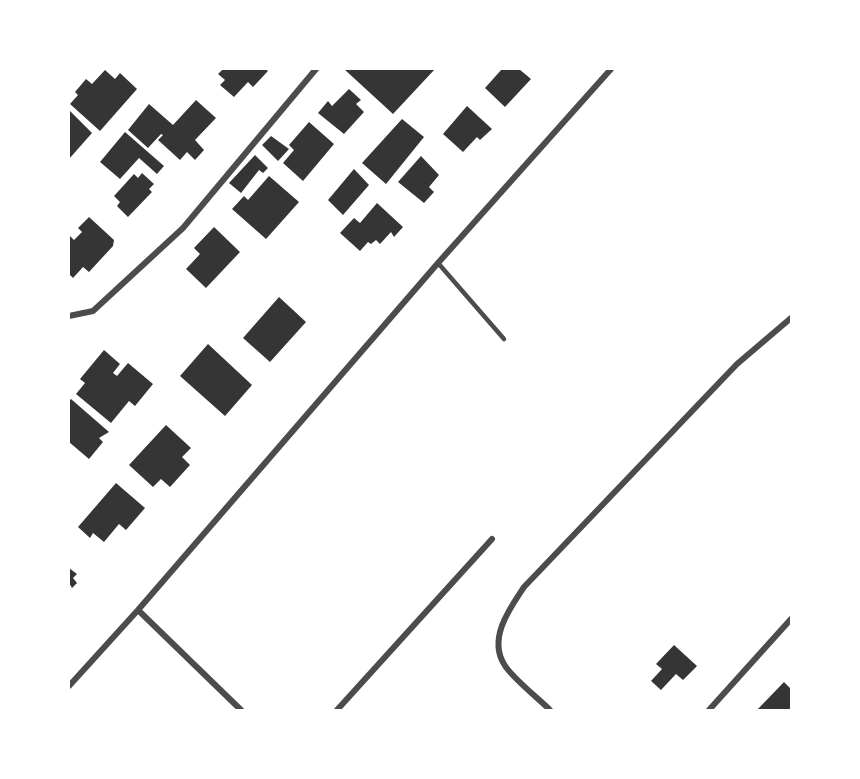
<!DOCTYPE html>
<html>
<head>
<meta charset="utf-8">
<style>
  body { margin:0 }
  #map { position:relative; width:860px; height:779px; overflow:hidden; background:#fff; font-family:Arial,sans-serif }
  canvas { display:block }
  .frame { position:absolute; inset:0; border:70px solid #fff; pointer-events:none }
</style>
</head>
<body>
<div id="map">
<canvas width="860" height="779"></canvas>
<div class="frame"></div>
</div>
<script>
const ctx = document.querySelector('canvas').getContext('2d');
ctx.lineJoin = 'round';
function paint(path, color) { ctx.fillStyle = color; ctx.fill(path, 'evenodd'); }
function stroke(path, color, width, dash) { ctx.strokeStyle = color; ctx.lineWidth = width; ctx.lineCap = dash ? 'butt' : 'round'; ctx.setLineDash(dash || []); ctx.stroke(path); }
paint(new Path2D(`
  M 223,69 L 265,69 L 268,71 L 253,87 L 248,82 L 234,97 L 220,85 L 225,80 L 218,74 Z
  M 344,69 L 435,69 L 393,114 Z
  M 502,69 L 519,69 L 531,79 L 505,107 L 485,88 Z
  M 105,70 L 115,79 L 120,73 L 137,89 L 100,131 L 70,104 L 78,95 L 75,92 L 86,79 L 92,84 Z
  M 349,89 L 361,100 L 356,104 L 364,112 L 344,134 L 318,113 L 328,101 L 332,106 Z
  M 196,100 L 216,118 L 195,140 L 204,150 L 195,160 L 187,152 L 180,160 L 158,140 L 163,135 L 161,134 L 148,148 L 128,130 L 149,104 L 173,125 Z
  M 467,106 L 492,129 L 480,140 L 477,137 L 463,152 L 443,134 Z
  M 69,110 L 92,133 L 69,159 Z
  M 402,119 L 424,137 L 386,184 L 362,163 Z
  M 309,122 L 334,144 L 303,181 L 283,163 L 294,150 L 289,145 Z
  M 125,132 L 164,166 L 157,174 L 139,158 L 120,179 L 100,162 Z
  M 271,136 L 289,149 L 278,161 L 262,145 Z
  M 255,155 L 268,168 L 263,173 L 259,170 L 241,193 L 229,183 Z
  M 421,156 L 439,175 L 429,187 L 434,192 L 424,203 L 398,182 Z
  M 354,169 L 369,185 L 343,215 L 328,200 Z
  M 142,173 L 154,184 L 149,189 L 152,192 L 128,217 L 117,206 L 120,202 L 114,196 L 134,174 L 138,178 Z
  M 269,176 L 299,202 L 266,239 L 232,209 L 244,196 L 248,200 Z
  M 377,203 L 403,227 L 394,237 L 391,232 L 380,244 L 376,240 L 371,244 L 368,242 L 360,251 L 340,233 L 354,218 L 360,223 Z
  M 89,217 L 114,240 L 113,246 L 89,272 L 83,267 L 73,278 L 69,274 L 69,235 L 74,240 L 82,232 L 78,228 Z
  M 214,227 L 240,252 L 206,288 L 186,269 L 200,254 L 194,248 Z
  M 279,297 L 306,322 L 270,362 L 243,338 Z
  M 208,344 L 252,385 L 225,416 L 180,376 Z
  M 104,350 L 120,364 L 113,373 L 117,376 L 128,363 L 153,384 L 135,406 L 129,401 L 111,423 L 76,394 L 85,383 L 80,379 Z
  M 71,399 L 109,432 L 99,438 L 103,442 L 89,459 L 69,442 L 69,401 Z
  M 166,425 L 191,448 L 182,457 L 190,465 L 170,487 L 161,479 L 153,487 L 129,465 Z
  M 116,483 L 145,508 L 126,530 L 119,524 L 104,542 L 93,533 L 90,538 L 78,527 Z
  M 69,568 L 77,574 L 73,578 L 77,583 L 72,588 L 69,583 Z
  M 674,645 L 697,666 L 683,680 L 676,674 L 661,690 L 651,681 L 662,669 L 656,664 Z
  M 784,682 L 791,689 L 791,710 L 757,710 Z`), '#353535');
stroke(new Path2D(`
  M 438,263 L 504,339`), '#4c4c4c', 4.5);
stroke(new Path2D(`
  M 69,316 L 93,311 L 183,228 L 316,69
  M 138,610 L 241,710
  M 69,686 L 138,610 L 438,263 L 611,69
  M 337,710 L 492,539
  M 550,710 C 539,699 510,676 504,664 C 488,638 510,608 524,587 L 737,364 L 791,318
  M 709,710 L 791,619`), '#4c4c4c', 6);
</script>
</body>
</html>
